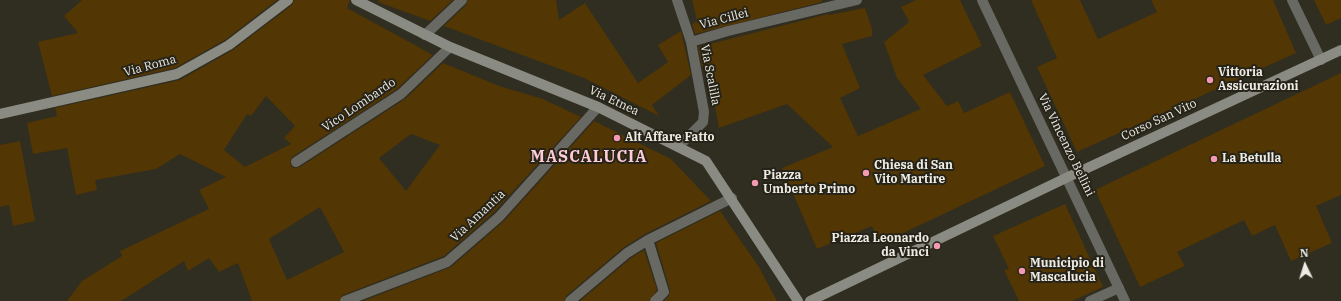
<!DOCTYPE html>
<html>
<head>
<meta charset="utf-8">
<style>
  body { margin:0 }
  #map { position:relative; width:1341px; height:301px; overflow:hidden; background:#302d21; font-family:"IBM Plex Serif",serif }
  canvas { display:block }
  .north { position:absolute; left:1285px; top:245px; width:40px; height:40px; -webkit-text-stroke:3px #262318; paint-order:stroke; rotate:356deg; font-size:11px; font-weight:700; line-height:16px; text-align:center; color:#edebe4 }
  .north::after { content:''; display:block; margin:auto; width:14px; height:18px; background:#edebe4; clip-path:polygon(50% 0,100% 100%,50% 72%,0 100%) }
</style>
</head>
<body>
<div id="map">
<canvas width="1341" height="301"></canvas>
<div class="north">N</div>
</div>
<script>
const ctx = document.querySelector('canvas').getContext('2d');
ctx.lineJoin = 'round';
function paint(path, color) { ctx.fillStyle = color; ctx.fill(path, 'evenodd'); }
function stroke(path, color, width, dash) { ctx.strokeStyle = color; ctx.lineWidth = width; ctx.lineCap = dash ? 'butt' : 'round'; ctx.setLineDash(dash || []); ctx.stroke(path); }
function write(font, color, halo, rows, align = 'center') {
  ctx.font = font + ' "IBM Plex Serif",serif'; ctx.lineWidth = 4; ctx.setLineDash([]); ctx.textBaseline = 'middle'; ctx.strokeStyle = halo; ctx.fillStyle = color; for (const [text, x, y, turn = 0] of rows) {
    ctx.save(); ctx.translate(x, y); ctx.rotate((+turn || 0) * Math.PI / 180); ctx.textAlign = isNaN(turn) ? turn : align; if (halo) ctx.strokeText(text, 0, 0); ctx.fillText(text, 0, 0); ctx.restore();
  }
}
paint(new Path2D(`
  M 82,0 L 277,0 L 225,40 L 175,68 L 52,96 L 38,42 L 78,33 L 64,16 Z
  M 294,0 L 350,0 L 347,8 L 433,55 L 397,89 L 292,157 L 290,163 L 293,168 L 300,167 L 405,99 L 443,63 L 499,86 L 543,99 L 581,117 L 494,212 L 444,256 L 343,295 L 339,301 L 252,301 L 238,263 L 219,272 L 209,258 L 188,271 L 184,261 L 121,301 L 67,301 L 82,281 L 122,256 L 120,251 L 209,209 L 199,190 L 226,177 L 180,154 L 156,169 L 95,180 L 97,190 L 76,195 L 67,148 L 33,154 L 27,123 L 57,116 L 55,108 L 180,80 L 233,50 L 292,5 ZM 266,96 L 295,126 L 284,138 L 291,144 L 245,167 L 224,150 L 247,114 L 251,116 ZM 411,134 L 440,145 L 406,191 L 379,158 ZM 320,207 L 344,252 L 287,280 L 269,239 Z
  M 379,0 L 453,0 L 430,21 L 378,2 Z
  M 468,0 L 556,0 L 559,20 L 585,3 L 638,83 L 668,62 L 658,45 L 681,31 L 691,75 L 652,105 L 659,116 L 584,78 L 444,26 L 466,5 Z
  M 692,0 L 822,0 L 822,2 L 695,34 L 692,24 L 697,21 Z
  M 916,0 L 960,0 L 982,46 L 923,75 L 947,106 L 958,101 L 964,113 L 1010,92 L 1045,166 L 880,244 L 872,226 L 817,249 L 782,168 L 833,147 L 787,104 L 719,128 L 707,63 L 702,67 L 698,47 L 828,14 L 829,15 L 865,8 L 872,29 L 872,36 L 842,44 L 860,88 L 840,98 L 858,136 L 921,109 L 897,78 L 884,42 L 909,22 L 901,7 Z
  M 1031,0 L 1080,0 L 1098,39 L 1157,12 L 1151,0 L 1273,0 L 1296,53 L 1077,152 L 1037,67 L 1057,58 Z
  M 1314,0 L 1341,0 L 1341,18 L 1326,25 Z
  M 1341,73 L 1341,195 L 1316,206 L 1332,243 L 1291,261 L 1275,225 L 1252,236 L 1244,220 L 1177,252 L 1185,266 L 1140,287 L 1095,190 Z
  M 594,121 L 671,159 L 711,201 L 645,234 L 623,248 L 566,296 L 564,301 L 363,301 L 451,267 L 504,221 Z
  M 20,141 L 35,221 L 13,226 L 9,205 L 0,207 L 0,145 Z
  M 1065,204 L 1103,287 L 1072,301 L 1019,301 L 1004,270 L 1009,269 L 993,236 Z
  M 720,211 L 759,267 L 777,301 L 664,301 L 669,296 L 670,290 L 656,243 Z
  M 644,250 L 657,290 L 649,301 L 580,301 L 631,258 Z`), '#523603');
stroke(new Path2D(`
  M 296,162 L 401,94 L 450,47
  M 648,240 L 664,292 L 655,301
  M 570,301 L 627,253 L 648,240 L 732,198
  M 1090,301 L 1119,288`), '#696964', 10);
stroke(new Path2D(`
  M 677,0 L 691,42 L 704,112 L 703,122 L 678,147
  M 982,0 L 1125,301
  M 1292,0 L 1321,60
  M 425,35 L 462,0
  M 691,42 L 728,31 L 857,0
  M 345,301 L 447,262 L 499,217 L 598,107`), '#696964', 10);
stroke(new Path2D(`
  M 356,0 L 450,47 L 598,107 L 706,161 L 798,301
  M 0,114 L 177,74 L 229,45 L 288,0
  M 810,301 L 1068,177 L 1341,50`), '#8a8b82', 10);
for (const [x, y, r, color] of [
  [1210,80,4,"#f19ab2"],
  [617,138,4,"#f19ab2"],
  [1214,159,4,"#f19ab2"],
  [866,173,4,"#f19ab2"],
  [755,183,4,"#f19ab2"],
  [937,246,4,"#f19ab2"],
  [1022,271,4,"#f19ab2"]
]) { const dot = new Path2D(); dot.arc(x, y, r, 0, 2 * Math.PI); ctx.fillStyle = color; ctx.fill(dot); stroke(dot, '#262318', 1.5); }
write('12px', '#edebe4', '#262318', [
  ["Via Cillei",724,19,-15],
  ["Via Roma",150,66,-15],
  ["Via Scalilla",710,75,79],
  ["Via Etnea",614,101,25],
  ["Vico Lombardo",359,105,-34],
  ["Corso San Vito",1159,120,-25],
  ["Via Vincenzo Bellini",1066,145,64],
  ["Via Amantia",478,216,-43]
]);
write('bold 12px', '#edebe4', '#262318', [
  ["Vittoria",1218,73],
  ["Assicurazioni",1218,87],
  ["Alt Affare Fatto",625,138],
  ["La Betulla",1222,159],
  ["Chiesa di San",874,166],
  ["Vito Martire",874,180],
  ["Piazza",763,176],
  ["Umberto Primo",763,190],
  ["Piazza Leonardo",929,239,"right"],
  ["da Vinci",929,253,"right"],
  ["Municipio di",1030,264],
  ["Mascalucia",1030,278]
], 'left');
ctx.letterSpacing = '1px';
write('bold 16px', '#fecbd7', '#262318', [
  ["MASCALUCIA",589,157]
]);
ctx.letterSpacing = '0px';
</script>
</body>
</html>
